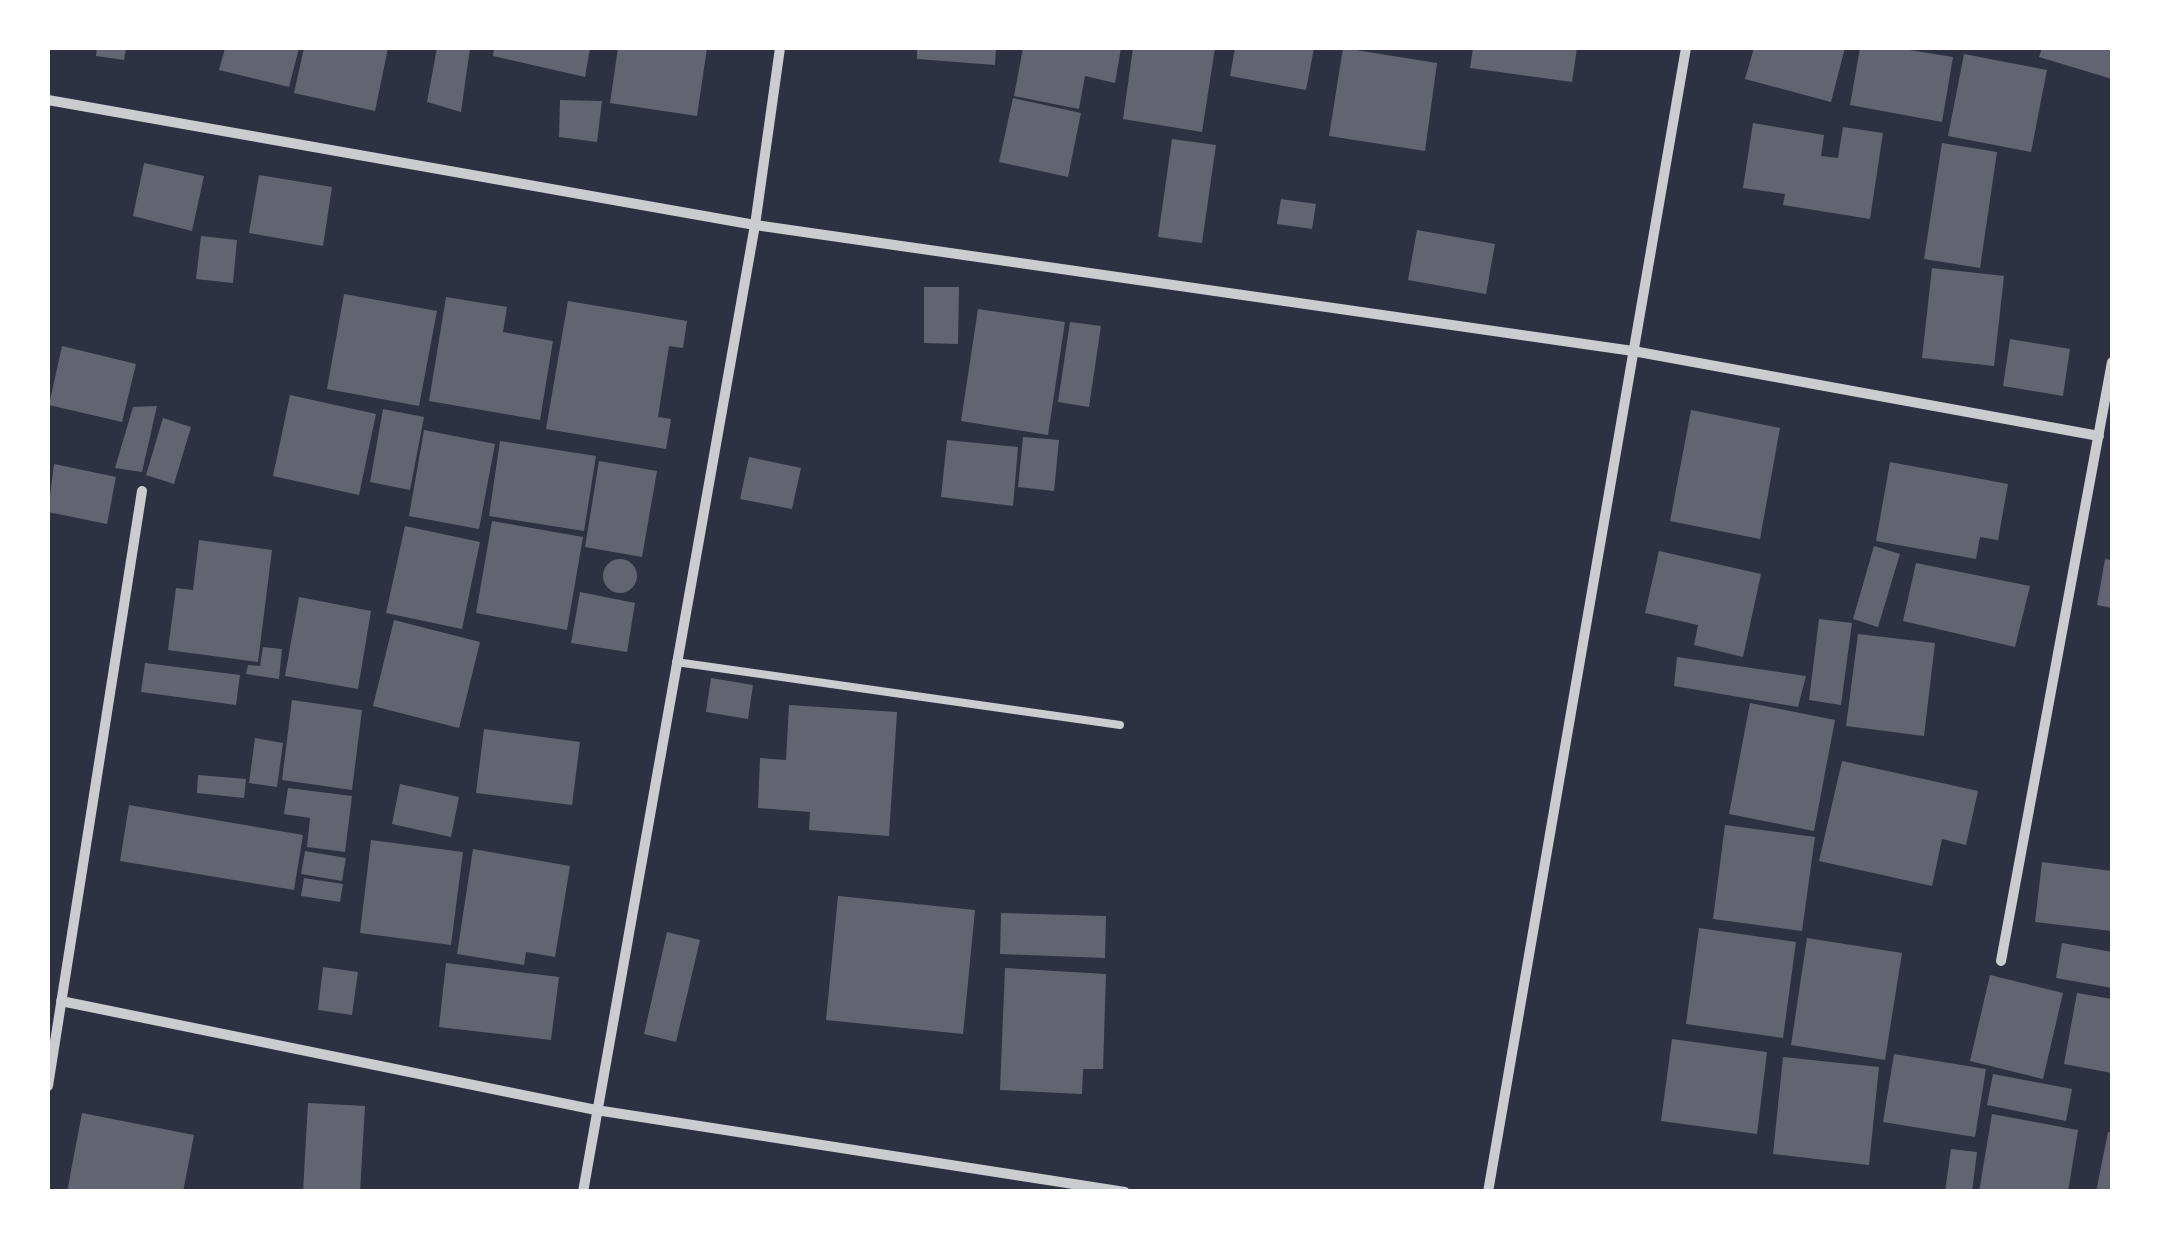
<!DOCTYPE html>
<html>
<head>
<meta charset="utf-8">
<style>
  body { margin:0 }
  #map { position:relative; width:2160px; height:1239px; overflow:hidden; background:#2d3142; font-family:"Fira Sans Condensed",sans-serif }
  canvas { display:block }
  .frame { position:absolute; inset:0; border:50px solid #fff; pointer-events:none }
</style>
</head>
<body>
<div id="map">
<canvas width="2160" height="1239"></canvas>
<div class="frame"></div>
</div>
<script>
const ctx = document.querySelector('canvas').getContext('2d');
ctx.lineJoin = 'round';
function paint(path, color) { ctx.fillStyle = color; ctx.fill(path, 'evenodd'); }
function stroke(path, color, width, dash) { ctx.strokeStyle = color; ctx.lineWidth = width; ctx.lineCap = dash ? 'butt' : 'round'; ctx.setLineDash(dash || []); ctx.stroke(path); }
paint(new Path2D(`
  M 97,48 L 126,48 L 124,60 L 96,56 Z
  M 225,48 L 299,48 L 289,87 L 219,70 Z
  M 304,48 L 388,48 L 375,111 L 294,93 Z
  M 437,48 L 470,48 L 461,112 L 427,102 Z
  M 494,48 L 590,48 L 585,77 L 493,56 Z
  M 618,48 L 707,48 L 697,116 L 610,103 Z
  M 917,48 L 996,48 L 995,65 L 917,59 Z
  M 1023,48 L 1121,48 L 1115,83 L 1085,76 L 1079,109 L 1014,96 Z
  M 1133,48 L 1215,48 L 1202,132 L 1123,119 Z
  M 1235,48 L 1314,48 L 1306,90 L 1230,76 Z
  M 1343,48 L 1437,63 L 1425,151 L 1329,136 Z
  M 1473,48 L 1577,48 L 1572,82 L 1470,68 Z
  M 1754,48 L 1845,48 L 1831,102 L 1745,79 Z
  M 1860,48 L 1897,48 L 1953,57 L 1942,122 L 1850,105 Z
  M 2042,48 L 2112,48 L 2112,79 L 2039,57 Z
  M 1964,54 L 2047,70 L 2031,152 L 1948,136 Z
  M 1013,98 L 1081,113 L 1068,177 L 999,162 Z
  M 560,100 L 602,101 L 597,142 L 559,137 Z
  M 1753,123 L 1824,135 L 1821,156 L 1838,158 L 1843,127 L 1883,133 L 1870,219 L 1783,205 L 1785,194 L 1743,188 Z
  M 1172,139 L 1216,145 L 1202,243 L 1158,237 Z
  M 1942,143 L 1997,152 L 1980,268 L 1924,259 Z
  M 144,163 L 204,176 L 192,231 L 133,216 Z
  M 259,175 L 332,187 L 323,246 L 249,233 Z
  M 1281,199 L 1316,204 L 1312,229 L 1277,224 Z
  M 1417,230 L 1495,244 L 1486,294 L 1408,280 Z
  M 201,236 L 237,240 L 233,283 L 196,279 Z
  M 1932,268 L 2004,276 L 1994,366 L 1922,358 Z
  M 924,287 L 959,287 L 958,344 L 924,343 Z
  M 344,294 L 437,311 L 419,406 L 327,389 Z
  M 446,297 L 507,307 L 503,332 L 553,341 L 540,420 L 429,401 Z
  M 568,301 L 687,321 L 683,348 L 669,346 L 658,417 L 671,419 L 666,449 L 546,429 Z
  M 978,309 L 1065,322 L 1048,435 L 961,421 Z
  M 1070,322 L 1101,326 L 1089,407 L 1058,402 Z
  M 2010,339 L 2070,349 L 2063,396 L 2003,386 Z
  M 62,346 L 136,364 L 122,422 L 49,405 Z
  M 290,395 L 376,414 L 359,495 L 273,476 Z
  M 157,406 L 142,472 L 115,468 L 133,407 Z
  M 383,409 L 424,417 L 410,490 L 370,482 Z
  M 1691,410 L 1780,428 L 1760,539 L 1670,521 Z
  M 163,418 L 191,427 L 174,484 L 146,475 Z
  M 424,430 L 495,444 L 479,529 L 409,516 Z
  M 1023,437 L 1059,440 L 1054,491 L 1018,487 Z
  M 947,440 L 1018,447 L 1013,506 L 941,497 Z
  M 500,441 L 596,456 L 584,531 L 489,516 Z
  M 749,457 L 801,468 L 792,509 L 740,499 Z
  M 599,461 L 657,471 L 642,557 L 585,547 Z
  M 1890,462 L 2008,484 L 1998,540 L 1980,537 L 1976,559 L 1876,541 Z
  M 54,464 L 116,477 L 107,524 L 48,512 Z
  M 492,521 L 583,537 L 567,630 L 476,613 Z
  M 405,526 L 480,542 L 462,629 L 386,613 Z
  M 199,540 L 272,550 L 258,662 L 168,650 L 176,588 L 193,590 Z
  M 1874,546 L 1900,554 L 1878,627 L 1853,619 Z
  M 1659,551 L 1761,574 L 1743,657 L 1694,645 L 1698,625 L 1645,613 Z
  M 2105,559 L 2112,560 L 2112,608 L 2097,605 Z
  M603 576a17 17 0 1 1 34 0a17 17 0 1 1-34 0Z
  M 1916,563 L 2030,586 L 2015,647 L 1903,621 Z
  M 580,592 L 635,603 L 627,652 L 571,643 Z
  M 299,597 L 371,611 L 358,689 L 285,676 Z
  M 1819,619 L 1852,623 L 1841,705 L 1809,700 Z
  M 394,620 L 480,642 L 459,728 L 373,706 Z
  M 1858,634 L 1935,643 L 1924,736 L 1846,726 Z
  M 263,647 L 282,649 L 279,679 L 246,674 L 248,665 L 260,666 Z
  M 1677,657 L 1806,676 L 1798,707 L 1674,686 Z
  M 145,663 L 240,675 L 236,705 L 141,692 Z
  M 711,678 L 753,685 L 748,719 L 706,712 Z
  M 292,700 L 362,710 L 352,790 L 282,780 Z
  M 1750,703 L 1835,720 L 1814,831 L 1729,814 Z
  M 789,705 L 897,712 L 889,836 L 809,830 L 810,812 L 758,808 L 760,758 L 786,760 Z
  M 484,729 L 580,742 L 572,805 L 476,793 Z
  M 255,738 L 283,743 L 277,787 L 249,783 Z
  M 1842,761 L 1978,791 L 1966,845 L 1942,839 L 1932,886 L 1819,861 Z
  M 198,775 L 246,779 L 244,798 L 197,793 Z
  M 400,784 L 459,797 L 451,837 L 392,824 Z
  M 288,788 L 352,796 L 345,852 L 307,847 L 310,818 L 284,814 Z
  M 129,805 L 303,835 L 294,890 L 120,861 Z
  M 1725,825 L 1815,837 L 1802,931 L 1713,919 Z
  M 371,840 L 463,852 L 451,945 L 360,933 Z
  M 473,849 L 570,866 L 555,957 L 526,952 L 524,965 L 457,954 Z
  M 305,851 L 346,858 L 342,881 L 301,874 Z
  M 2042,862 L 2112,871 L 2112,931 L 2035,922 Z
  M 304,878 L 343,884 L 340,902 L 301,896 Z
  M 838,896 L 975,910 L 963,1034 L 826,1020 Z
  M 1001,913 L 1106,916 L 1105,958 L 1000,954 Z
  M 1699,928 L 1796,942 L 1783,1038 L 1686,1024 Z
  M 667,932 L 700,940 L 676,1042 L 644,1034 Z
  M 1807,938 L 1902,953 L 1885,1060 L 1791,1045 Z
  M 2062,943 L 2112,952 L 2112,988 L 2056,978 Z
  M 446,963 L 559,977 L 551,1040 L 439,1027 Z
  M 323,967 L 358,972 L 352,1015 L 318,1010 Z
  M 1005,968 L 1106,974 L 1103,1069 L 1083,1069 L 1082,1094 L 1000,1090 Z
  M 1990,975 L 2063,993 L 2043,1079 L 1970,1061 Z
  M 2077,993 L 2112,999 L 2112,1073 L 2064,1064 Z
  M 1672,1039 L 1767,1052 L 1757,1134 L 1661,1121 Z
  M 1894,1054 L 1986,1069 L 1975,1137 L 1883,1122 Z
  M 1783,1057 L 1879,1067 L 1869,1165 L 1773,1154 Z
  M 1993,1074 L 2072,1089 L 2066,1121 L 1987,1105 Z
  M 308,1103 L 365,1106 L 360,1192 L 303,1192 Z
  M 82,1113 L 194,1135 L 183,1192 L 67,1192 Z
  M 1992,1114 L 2078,1130 L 2068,1192 L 1979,1192 Z
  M 2108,1132 L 2112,1133 L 2112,1192 L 2096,1192 Z
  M 1951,1149 L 1977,1152 L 1972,1192 L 1945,1192 Z`), '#626471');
stroke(new Path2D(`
  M 676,662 L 1120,725`), '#caccd0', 8);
stroke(new Path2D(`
  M 48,100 L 755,225 L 1633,351 L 2099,436
  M 2001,961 L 2112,362
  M 61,1001 L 596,1110 L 1125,1192
  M 48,1086 L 142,491
  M 583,1192 L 755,225 L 780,48
  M 1488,1192 L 1686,48`), '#caccd0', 10);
</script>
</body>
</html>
